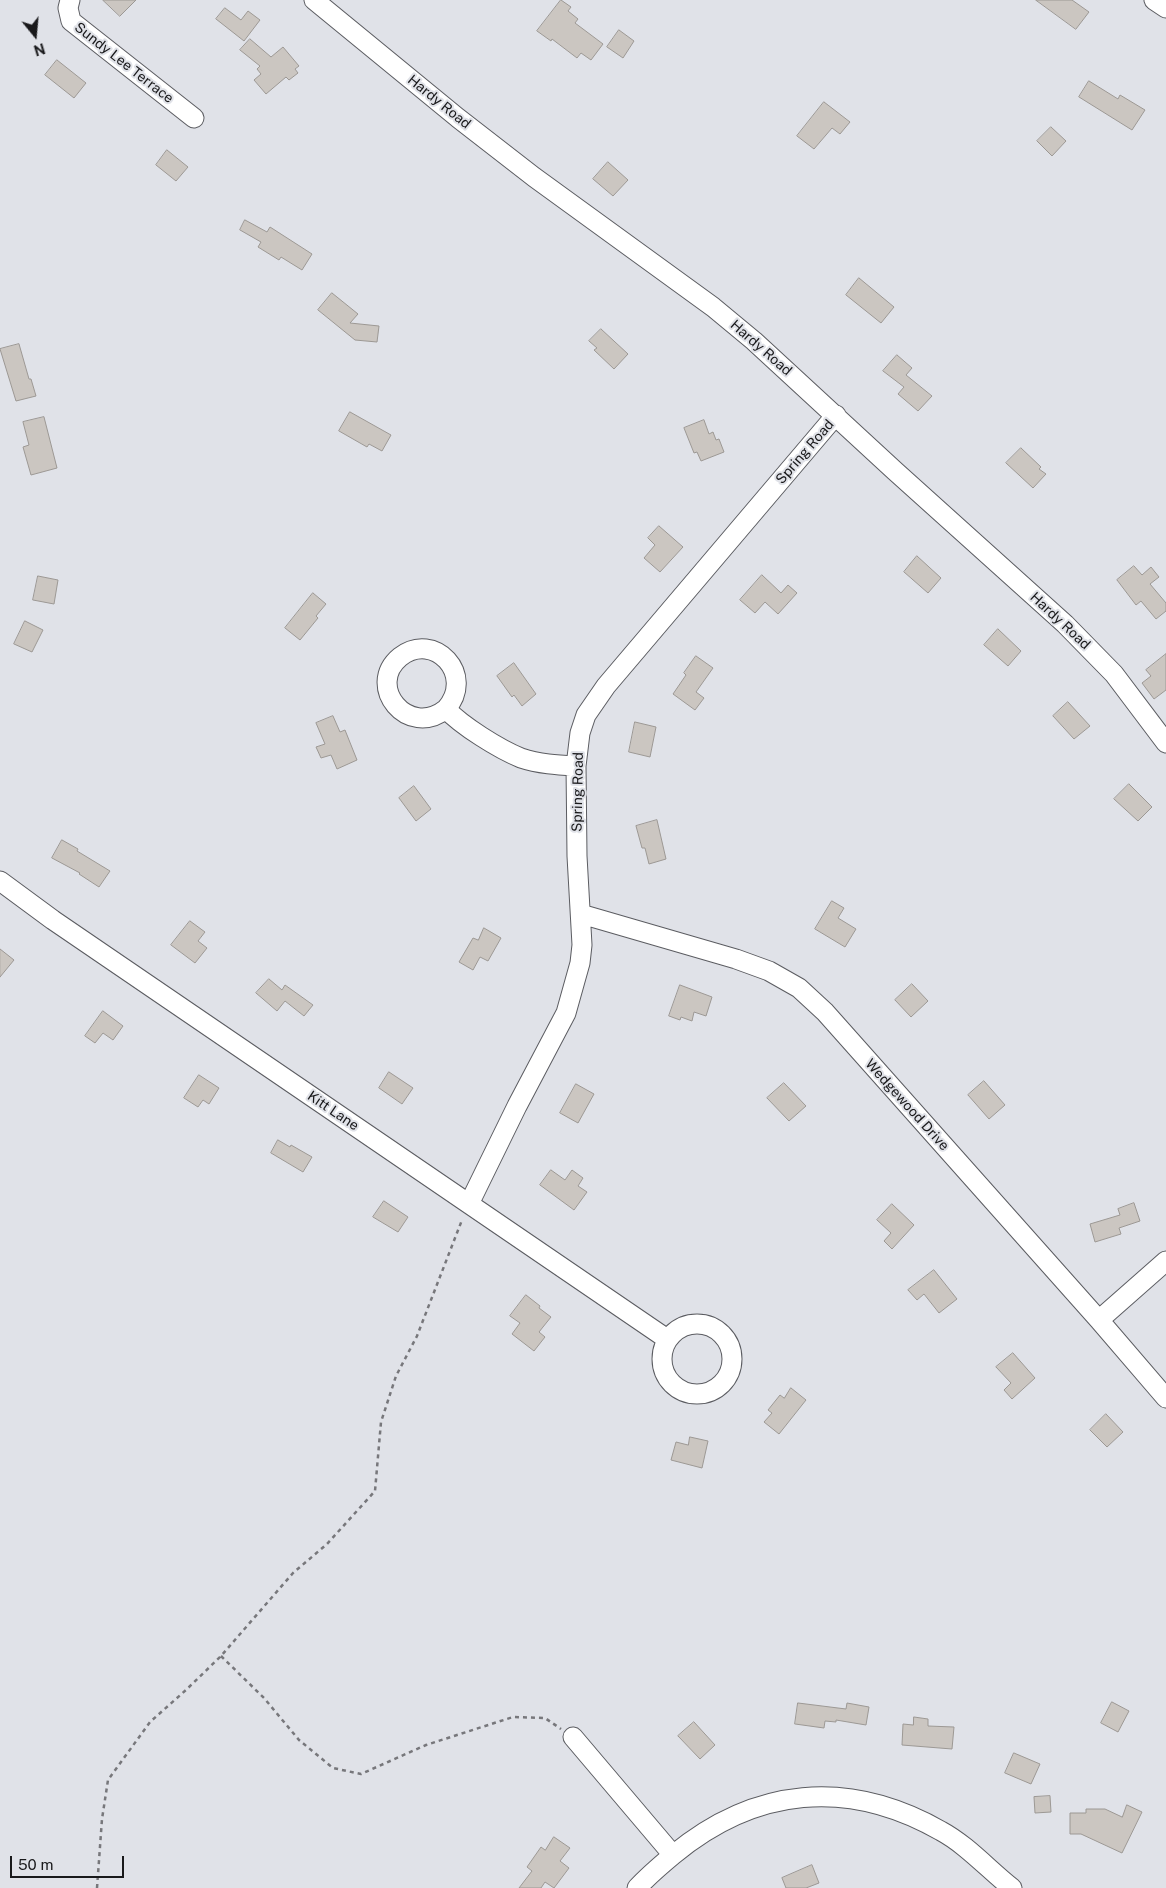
<!DOCTYPE html>
<html>
<head>
<meta charset="utf-8">
<style>
  body { margin:0 }
  #map { position:relative; width:1166px; height:1888px; overflow:hidden; background:#e0e2e8; font-family:"Public Sans",sans-serif }
  canvas { display:block }
  .north { position:absolute; left:10px; top:10px; width:50px; height:50px; -webkit-text-stroke:4px #e0e2e8; paint-order:stroke; rotate:163deg; font-size:14px; font-weight:700; line-height:20px; text-align:center; color:#19191b }
  .north::after { content:''; display:block; margin:auto; width:18px; height:22px; background:#19191b; clip-path:polygon(50% 0,100% 100%,50% 72%,0 100%) }
  .scale { position:absolute; left:10px; top:1856px; width:114px; height:22px; box-sizing:border-box; border:2px solid #19191b; border-top:0; padding-left:6px; font-size:15px; line-height:18px; white-space:nowrap; color:#19191b; -webkit-text-stroke:4px #e0e2e8; paint-order:stroke }
</style>
</head>
<body>
<div id="map">
<canvas width="1166" height="1888"></canvas>
<div class="north">N</div>
<div class="scale">50 m</div>
</div>
<script>
const ctx = document.querySelector('canvas').getContext('2d');
ctx.lineJoin = 'round';
function paint(path, color) { ctx.fillStyle = color; ctx.fill(path, 'evenodd'); }
function stroke(path, color, width, dash) { ctx.strokeStyle = color; ctx.lineWidth = width; ctx.lineCap = dash ? 'butt' : 'round'; ctx.setLineDash(dash || []); ctx.stroke(path); }
function write(font, color, halo, rows, align = 'center') {
  ctx.font = font + ' "Public Sans",sans-serif'; ctx.lineWidth = 4; ctx.setLineDash([]); ctx.textBaseline = 'middle'; ctx.strokeStyle = halo; ctx.fillStyle = color; for (const [text, x, y, turn = 0] of rows) {
    ctx.save(); ctx.translate(x, y); ctx.rotate((+turn || 0) * Math.PI / 180); ctx.textAlign = isNaN(turn) ? turn : align; if (halo) ctx.strokeText(text, 0, 0); ctx.fillText(text, 0, 0); ctx.restore();
  }
}
const building = new Path2D(`
  M 103,0 L 136,0 L 120,16 Z
  M 561,0 L 571,7 L 568,11 L 578,19 L 575,23 L 603,44 L 591,60 L 581,53 L 577,58 L 552,39 L 551,41 L 537,31 Z
  M 1036,0 L 1072,0 L 1089,12 L 1076,29 Z
  M 225,8 L 241,20 L 248,11 L 260,20 L 244,41 L 216,19 Z
  M 619,30 L 634,41 L 623,58 L 607,47 Z
  M 250,39 L 271,57 L 283,47 L 299,66 L 295,69 L 298,73 L 289,80 L 286,77 L 266,94 L 254,80 L 261,74 L 257,69 L 260,66 L 240,50 Z
  M 57,60 L 86,83 L 74,98 L 45,75 Z
  M 1089,81 L 1118,99 L 1120,95 L 1145,110 L 1132,130 L 1079,97 Z
  M 824,102 L 850,122 L 840,134 L 832,128 L 814,149 L 797,136 Z
  M 1051,127 L 1066,141 L 1052,156 L 1037,141 Z
  M 167,150 L 188,167 L 176,181 L 156,165 Z
  M 608,162 L 628,180 L 613,196 L 593,179 Z
  M 245,220 L 267,232 L 270,227 L 312,254 L 302,270 L 281,257 L 279,260 L 258,247 L 261,242 L 240,230 Z
  M 859,278 L 894,307 L 881,323 L 846,295 Z
  M 332,293 L 358,314 L 350,323 L 379,326 L 377,342 L 355,340 L 318,310 Z
  M 601,329 L 628,354 L 614,369 L 594,350 L 597,348 L 589,341 Z
  M 19,344 L 29,379 L 31,379 L 36,396 L 16,401 L 0,349 Z
  M 897,355 L 912,368 L 906,375 L 932,396 L 918,411 L 898,394 L 904,387 L 883,371 Z
  M 350,412 L 391,435 L 382,451 L 369,444 L 367,447 L 339,431 Z
  M 44,417 L 57,468 L 31,475 L 23,447 L 29,445 L 23,422 Z
  M 704,420 L 709,434 L 713,432 L 716,440 L 719,439 L 724,452 L 701,461 L 697,452 L 694,453 L 684,428 Z
  M 1021,448 L 1041,467 L 1039,469 L 1046,474 L 1033,488 L 1006,463 Z
  M 659,526 L 683,547 L 660,572 L 644,558 L 655,545 L 648,538 Z
  M 917,556 L 941,578 L 928,593 L 904,572 Z
  M 1134,566 L 1142,575 L 1151,567 L 1159,577 L 1150,584 L 1166,603 L 1166,611 L 1156,619 L 1141,601 L 1136,605 L 1117,580 Z
  M 762,575 L 781,593 L 788,585 L 797,593 L 778,614 L 765,602 L 755,613 L 740,600 Z
  M 38,576 L 58,580 L 54,604 L 33,600 Z
  M 313,593 L 326,604 L 316,616 L 318,618 L 300,640 L 285,628 Z
  M 25,621 L 43,630 L 32,652 L 14,644 Z
  M 998,629 L 1021,651 L 1008,666 L 984,645 Z
  M 1166,654 L 1166,690 L 1154,699 L 1142,683 L 1151,676 L 1146,670 Z
  M 696,656 L 713,668 L 696,692 L 704,698 L 695,710 L 673,694 L 686,675 L 684,673 Z
  M 514,663 L 536,694 L 522,706 L 514,695 L 512,697 L 497,676 Z
  M 1068,702 L 1090,726 L 1074,739 L 1053,716 Z
  M 333,716 L 340,732 L 345,730 L 357,760 L 337,769 L 331,755 L 321,758 L 316,747 L 325,744 L 316,723 Z
  M 635,722 L 656,727 L 650,757 L 629,752 Z
  M 1129,784 L 1152,807 L 1138,821 L 1114,799 Z
  M 414,786 L 431,809 L 416,821 L 399,798 Z
  M 657,820 L 666,859 L 649,864 L 645,848 L 642,848 L 636,826 Z
  M 62,840 L 78,849 L 77,851 L 110,871 L 99,887 L 79,874 L 80,873 L 52,858 Z
  M 832,901 L 844,908 L 838,918 L 856,929 L 845,947 L 815,929 Z
  M 190,921 L 205,932 L 198,941 L 207,948 L 195,963 L 171,945 Z
  M 484,928 L 501,938 L 488,961 L 480,957 L 473,970 L 459,962 L 473,938 L 478,940 Z
  M 0,949 L 14,960 L 0,977 Z
  M 269,979 L 282,990 L 285,985 L 313,1005 L 304,1016 L 285,1001 L 277,1011 L 256,993 Z
  M 912,984 L 928,1001 L 911,1017 L 895,1000 Z
  M 680,985 L 712,997 L 706,1016 L 694,1012 L 692,1021 L 681,1017 L 680,1020 L 669,1016 Z
  M 103,1011 L 123,1026 L 113,1040 L 103,1033 L 95,1043 L 85,1036 Z
  M 389,1072 L 413,1088 L 402,1104 L 379,1088 Z
  M 199,1075 L 219,1088 L 209,1104 L 203,1100 L 198,1107 L 184,1098 Z
  M 984,1081 L 1005,1105 L 989,1119 L 968,1095 Z
  M 784,1083 L 806,1106 L 789,1121 L 767,1098 Z
  M 576,1084 L 594,1094 L 578,1123 L 560,1113 Z
  M 278,1140 L 290,1147 L 291,1145 L 312,1157 L 303,1172 L 271,1153 Z
  M 551,1170 L 565,1180 L 572,1170 L 583,1178 L 578,1186 L 587,1192 L 574,1210 L 540,1185 Z
  M 384,1201 L 408,1217 L 398,1232 L 373,1217 Z
  M 1134,1203 L 1140,1221 L 1119,1228 L 1121,1234 L 1095,1242 L 1090,1224 L 1120,1215 L 1118,1209 Z
  M 892,1204 L 914,1225 L 892,1249 L 884,1241 L 891,1233 L 877,1220 Z
  M 934,1270 L 957,1299 L 939,1313 L 924,1294 L 917,1300 L 908,1290 Z
  M 526,1295 L 540,1306 L 539,1308 L 551,1317 L 539,1332 L 545,1337 L 534,1351 L 512,1334 L 520,1323 L 510,1316 Z
  M 1013,1353 L 1035,1378 L 1012,1399 L 1004,1390 L 1011,1383 L 996,1367 Z
  M 791,1388 L 806,1400 L 779,1434 L 764,1422 L 772,1413 L 768,1410 L 780,1395 L 784,1398 Z
  M 1106,1414 L 1123,1432 L 1107,1447 L 1090,1430 Z
  M 690,1437 L 708,1441 L 702,1468 L 671,1460 L 676,1442 L 688,1445 Z
  M 1112,1702 L 1129,1711 L 1118,1732 L 1101,1723 Z
  M 798,1703 L 846,1709 L 847,1703 L 869,1707 L 866,1725 L 836,1720 L 836,1722 L 825,1721 L 824,1728 L 795,1724 Z
  M 914,1717 L 928,1719 L 928,1726 L 954,1727 L 952,1749 L 902,1745 L 903,1724 L 913,1725 Z
  M 694,1722 L 715,1745 L 700,1759 L 678,1736 Z
  M 1014,1753 L 1040,1764 L 1031,1784 L 1005,1773 Z
  M 1050,1796 L 1051,1812 L 1035,1813 L 1034,1797 Z
  M 1127,1805 L 1142,1812 L 1122,1853 L 1081,1834 L 1070,1834 L 1070,1813 L 1086,1813 L 1086,1809 L 1105,1809 L 1122,1817 Z
  M 554,1837 L 570,1848 L 560,1861 L 569,1868 L 554,1888 L 545,1882 L 541,1888 L 519,1888 L 532,1871 L 527,1867 L 541,1847 L 545,1850 Z
  M 812,1865 L 819,1883 L 806,1888 L 786,1888 L 782,1878 Z`);
paint(building, '#cbc6c1');
stroke(building, '#9c9894', 1);
const minor = new Path2D(`
  M 70,0 L 68,8 L 71,21 L 194,118
  M 314,0 L 458,118 L 534,177 L 713,307 L 754,341 L 895,471 L 1065,624 L 1114,674 L 1166,743
  M 1154,0 L 1166,8
  M 446,709 C 476,675 434,630 400,657 C 365,686 408,739 446,709 C 462,726 499,749 521,758 C 539,764 558,765 576,766
  M 0,881 L 53,920 L 667,1339
  M 581,914 L 736,959 L 769,971 L 799,988 L 825,1012 L 1099,1320 L 1166,1398
  M 469,1204 L 517,1106 L 566,1013 L 580,963 L 582,945 L 577,856 L 576,766 L 580,733 L 586,715 L 606,686 L 836,415
  M 1099,1320 L 1166,1261
  M662 1359a35 35 0 1 1 70 0a35 35 0 1 1-70 0Z
  M 573,1737 L 673,1855
  M 637,1888 C 648,1876 661,1865 673,1855 C 755,1787 848,1778 941,1831 C 967,1845 989,1870 1012,1888`);
stroke(minor, '#5b5c61', 21);
stroke(new Path2D(`
  M 221,1656 L 264,1698 L 299,1740 L 333,1768 L 361,1774 L 426,1745 L 513,1717 L 545,1718 L 561,1729
  M 97,1888 L 102,1819 L 108,1780 L 150,1722 L 186,1690 L 221,1656 L 293,1573 L 327,1544 L 375,1491 L 381,1422 L 396,1376 L 417,1336 L 462,1220`), '#77777b', 2.5, [4, 4]);
stroke(minor, '#fff', 19);
write('14px', '#19191b', '#e0e2e8', [
  ["Sundy Lee Terrace",124,63,38],
  ["Hardy Road",439,102,39],
  ["Hardy Road",761,348,41],
  ["Spring Road",805,452,-49],
  ["Hardy Road",1060,621,43],
  ["Spring Road",578,792,-89],
  ["Wedgewood Drive",907,1105,48],
  ["Kitt Lane",333,1111,34]
]);
</script>
</body>
</html>
